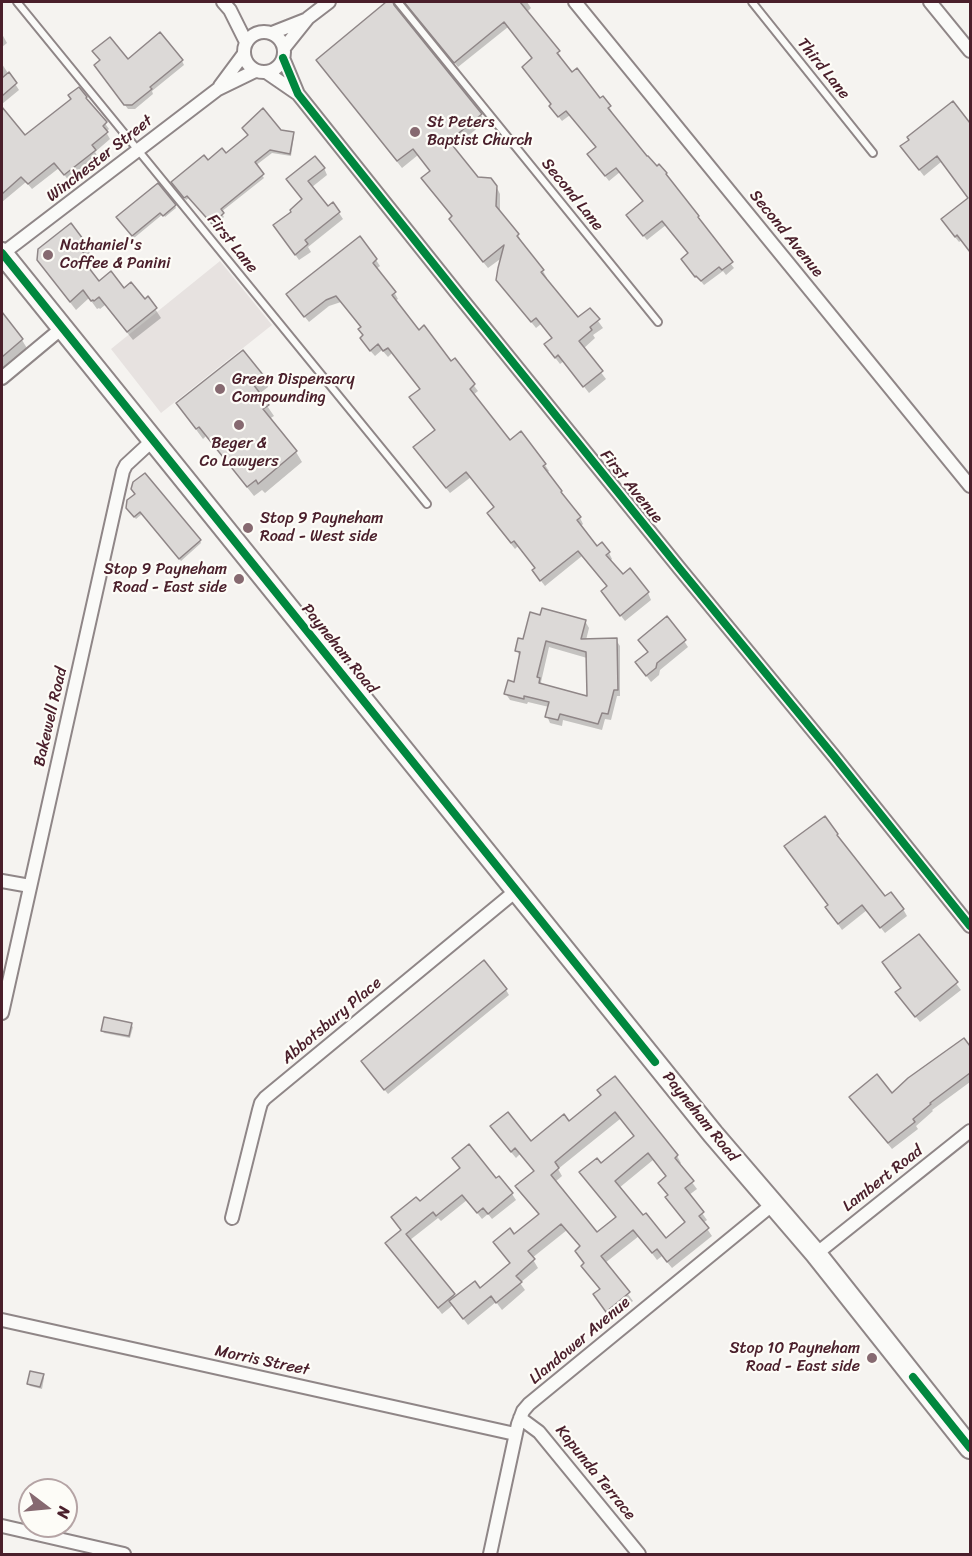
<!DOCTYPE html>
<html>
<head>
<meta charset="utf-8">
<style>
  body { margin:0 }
  #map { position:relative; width:972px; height:1556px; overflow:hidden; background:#f5f3f0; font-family:Sriracha,sans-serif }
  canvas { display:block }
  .frame { position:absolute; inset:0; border:3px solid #4a1f2b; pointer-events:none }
  .north { position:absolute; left:18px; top:1478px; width:60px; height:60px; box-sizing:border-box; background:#fdfcf7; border:2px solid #b5a4a5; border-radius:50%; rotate:106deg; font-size:16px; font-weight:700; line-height:24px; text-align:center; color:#4a1f2b }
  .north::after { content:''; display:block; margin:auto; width:21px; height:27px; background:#866970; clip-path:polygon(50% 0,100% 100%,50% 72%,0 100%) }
</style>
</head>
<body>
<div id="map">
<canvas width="972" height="1556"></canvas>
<div class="frame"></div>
<div class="north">N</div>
</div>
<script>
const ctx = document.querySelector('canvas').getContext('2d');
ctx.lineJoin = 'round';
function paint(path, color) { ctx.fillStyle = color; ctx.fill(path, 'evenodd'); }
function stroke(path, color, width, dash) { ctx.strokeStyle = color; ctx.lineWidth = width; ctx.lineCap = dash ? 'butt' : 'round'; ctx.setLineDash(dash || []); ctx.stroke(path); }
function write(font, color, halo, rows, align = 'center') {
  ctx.font = font + ' Sriracha,sans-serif'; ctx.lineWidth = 4.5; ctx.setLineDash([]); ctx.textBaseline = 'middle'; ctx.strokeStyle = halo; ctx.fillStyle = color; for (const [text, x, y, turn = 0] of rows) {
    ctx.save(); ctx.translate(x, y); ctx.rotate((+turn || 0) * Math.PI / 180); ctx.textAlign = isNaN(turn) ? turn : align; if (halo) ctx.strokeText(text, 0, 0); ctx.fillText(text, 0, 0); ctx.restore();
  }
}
paint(new Path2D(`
  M 220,261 L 272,325 L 161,413 L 111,349 Z`), '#e7e2e0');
paint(new Path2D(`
  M 393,2 L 397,12 L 481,115 L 485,122 L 453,148 L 477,178 L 496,186 L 500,194 L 500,213 L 518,235 L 522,242 L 521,243 L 543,271 L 547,278 L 545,280 L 578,319 L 590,310 L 603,328 L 593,335 L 595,338 L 583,349 L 606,379 L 589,393 L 564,361 L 560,364 L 550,351 L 553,339 L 541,324 L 536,328 L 503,287 L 503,257 L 488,268 L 455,227 L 451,220 L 453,218 L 427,186 L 431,172 L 418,155 L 402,168 L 322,67 L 318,60 Z
  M 401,2 L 430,2 L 434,6 L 436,2 L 527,2 L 531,8 L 527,12 L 558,52 L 561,57 L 560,58 L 572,74 L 600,100 L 609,107 L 612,112 L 610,113 L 734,268 L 726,275 L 723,271 L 704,285 L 686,263 L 689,254 L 666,225 L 647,240 L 631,220 L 644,202 L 620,172 L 609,181 L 592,159 L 597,148 L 570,115 L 562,121 L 554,111 L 534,59 L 508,27 L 458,67 L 407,4 Z
  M 2,34 L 7,43 L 2,47 Z
  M 101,61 L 182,61 L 184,65 L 152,91 L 153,94 L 135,109 L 128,109 L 98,70 Z
  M 2,64 L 19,90 L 2,104 Z
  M 86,98 L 109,129 L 106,132 L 110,139 L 95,152 L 98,157 L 69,181 L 59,168 L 32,189 L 26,182 L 2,202 L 2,108 L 25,137 Z
  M 952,103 L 970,126 L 970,251 L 962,240 L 959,242 L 946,226 L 969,198 L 941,162 L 924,176 L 906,153 Z
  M 280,131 L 293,133 L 294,136 L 291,156 L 272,153 L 255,166 L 264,178 L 221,212 L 224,217 L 214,225 L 189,198 L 186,200 L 175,185 L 208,162 Z
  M 324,168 L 327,175 L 312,187 L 328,208 L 339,213 L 343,219 L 308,247 L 311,252 L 299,260 L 279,232 L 303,200 L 292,186 Z
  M 175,206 L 176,208 L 165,217 L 163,214 L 134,238 L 119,219 Z
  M 71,225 L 90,253 L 85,258 L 89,266 L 87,268 L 99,283 L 124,290 L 145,301 L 148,298 L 161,318 L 133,340 L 105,305 L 100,309 L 99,308 L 97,309 L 89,298 L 76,310 L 44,269 L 38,260 Z
  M 376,260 L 380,266 L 376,269 L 394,292 L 398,299 L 395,301 L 419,332 L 450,363 L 454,360 L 478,391 L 473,395 L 509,442 L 521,433 L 545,465 L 549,471 L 547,473 L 580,518 L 583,524 L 580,527 L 597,548 L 609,553 L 612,559 L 610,561 L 622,576 L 629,571 L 648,593 L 651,600 L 625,621 L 607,598 L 608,588 L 582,556 L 545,586 L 538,577 L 536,569 L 518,546 L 515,549 L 492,520 L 495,508 L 471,477 L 450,493 L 419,454 L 436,431 L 421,390 L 392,353 L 388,357 L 382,350 L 375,356 L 365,345 L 362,328 L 341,302 L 329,306 L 309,322 L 292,301 Z
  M 2,315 L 22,340 L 28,350 L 2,372 Z
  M 263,377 L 268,387 L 259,394 L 274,416 L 269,419 L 296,452 L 302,462 L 265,493 L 262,490 L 254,496 L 206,436 L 203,439 L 184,413 L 178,403 Z
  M 137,494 L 200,541 L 201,543 L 181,561 L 142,514 L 136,519 L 129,511 Z
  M 585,621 L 589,628 L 586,640 L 616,640 L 620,646 L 620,696 L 617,696 L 611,720 L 605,719 L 602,730 L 563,720 L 562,726 L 550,723 L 547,716 L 549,707 L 528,702 L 527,704 L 510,700 L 506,694 L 515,684 L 521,658 L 517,651 ZM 549,647 L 587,658 L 589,698 L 543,686 L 541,682 Z
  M 684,641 L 688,647 L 660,670 L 659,675 L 651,682 L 637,663 L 649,653 Z
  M 840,841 L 885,898 L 903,909 L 907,916 L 885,933 L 867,910 L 842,930 L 827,908 L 830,906 Z
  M 938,960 L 961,990 L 920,1022 L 901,999 Z
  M 506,990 L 509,995 L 388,1094 L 366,1067 Z
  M 131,1025 L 133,1027 L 130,1038 L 104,1033 L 102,1030 Z
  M 964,1040 L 970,1049 L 970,1082 L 932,1110 L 933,1111 L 916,1126 L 918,1129 L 892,1149 L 855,1104 L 851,1098 L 892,1095 Z
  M 614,1078 L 677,1156 L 681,1163 L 679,1165 L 697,1189 L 689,1195 L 707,1220 L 703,1223 L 712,1236 L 672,1268 L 662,1256 L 657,1260 L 639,1236 L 605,1263 L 633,1301 L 612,1318 L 599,1302 L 600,1290 L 583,1266 L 585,1264 L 581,1248 L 567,1230 L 532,1258 L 538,1268 L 520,1283 L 525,1290 L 502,1310 L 496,1302 L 468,1325 L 453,1305 L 442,1314 L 387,1244 L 402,1231 L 420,1203 L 496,1180 L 512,1194 L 516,1200 L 492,1219 L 488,1214 L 482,1219 L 467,1200 L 441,1221 L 438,1218 L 410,1240 L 456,1298 L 480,1290 L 511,1264 L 495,1243 L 514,1236 L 539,1215 L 521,1194 L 517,1187 L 535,1172 L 520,1154 L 516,1158 L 496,1134 L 531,1143 L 569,1123 L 602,1096 ZM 620,1119 L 635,1137 L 601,1165 L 586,1180 L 617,1219 L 597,1235 L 555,1182 L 562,1176 L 558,1169 ZM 653,1160 L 667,1177 L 660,1183 L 669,1197 L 667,1198 L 686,1223 L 665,1240 L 643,1217 L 619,1188 Z
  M 43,1375 L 44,1378 L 42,1389 L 30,1386 L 28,1384 Z`), '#0003');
const building = new Path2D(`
  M 386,2 L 393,2 L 394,5 L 482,114 L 449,141 L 478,177 L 491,178 L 497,186 L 496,206 L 519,234 L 517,236 L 544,270 L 541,272 L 578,317 L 590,308 L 600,319 L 590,327 L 592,330 L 579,341 L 603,371 L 583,387 L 558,355 L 555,358 L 544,344 L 552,338 L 536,318 L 531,322 L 496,280 L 498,268 L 504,245 L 483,262 L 449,219 L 452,216 L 421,178 L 430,171 L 413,149 L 397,161 L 316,60 Z
  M 404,2 L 520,2 L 560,51 L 557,53 L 572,72 L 577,68 L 600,98 L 603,96 L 611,106 L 608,108 L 647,156 L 648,156 L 657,166 L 659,164 L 667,173 L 666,174 L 699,216 L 698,217 L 733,262 L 722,270 L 719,267 L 701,281 L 696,276 L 695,277 L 681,259 L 688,253 L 662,221 L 643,236 L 626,215 L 643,201 L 616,168 L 605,176 L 587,154 L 596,147 L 566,111 L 558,117 L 549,106 L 551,104 L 522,67 L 532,58 L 504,22 L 454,63 Z
  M 160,32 L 183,60 L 150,87 L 152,89 L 132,105 L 124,105 L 94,65 L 100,60 L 92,51 L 110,37 L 128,59 Z
  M 9,72 L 17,83 L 2,96 L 2,78 Z
  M 79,87 L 87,97 L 86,98 L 107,122 L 103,126 L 108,132 L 92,145 L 96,150 L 64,175 L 54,163 L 28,184 L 21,177 L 2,194 L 2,107 L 25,135 L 71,99 L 68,95 Z
  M 953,101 L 970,123 L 970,252 L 957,235 L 955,237 L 941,219 L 968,198 L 937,156 L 919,170 L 900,146 L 909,140 L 907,137 Z
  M 263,108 L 281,130 L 294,132 L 290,154 L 270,150 L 255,162 L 264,174 L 221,209 L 224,213 L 212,224 L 187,196 L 184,198 L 171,182 L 204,155 L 208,160 L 222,148 L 226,153 L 248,135 L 242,128 Z
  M 315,156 L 325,168 L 308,181 L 328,206 L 333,202 L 340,212 L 305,240 L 308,244 L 295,255 L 273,225 L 291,212 L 290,210 L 302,199 L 286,179 Z
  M 158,183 L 176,205 L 163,216 L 160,213 L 132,236 L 116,217 Z
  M 71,223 L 86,243 L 80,249 L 86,256 L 82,259 L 99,281 L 111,271 L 124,288 L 131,282 L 145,299 L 148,296 L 157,308 L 127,332 L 99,297 L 94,301 L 93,300 L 91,301 L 83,290 L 70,302 L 37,260 L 38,249 Z
  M 360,236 L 377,259 L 373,263 L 396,292 L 392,295 L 419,330 L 424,325 L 451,361 L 455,358 L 475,384 L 470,389 L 510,440 L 521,431 L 546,464 L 543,466 L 562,491 L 561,492 L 581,517 L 577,520 L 597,546 L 602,542 L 610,552 L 606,555 L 623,574 L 630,568 L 649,592 L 620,616 L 601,591 L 607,586 L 578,551 L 540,581 L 532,570 L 535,568 L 514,541 L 511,543 L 487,513 L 494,507 L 466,472 L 446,488 L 413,447 L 435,430 L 409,397 L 420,389 L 388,348 L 383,351 L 378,344 L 370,351 L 360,338 L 363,335 L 358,329 L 361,327 L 336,296 L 326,300 L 304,317 L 286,294 Z
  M 2,312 L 23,339 L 2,357 Z
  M 243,350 L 264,376 L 253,384 L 269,405 L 263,409 L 297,451 L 258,484 L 256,480 L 247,487 L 199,427 L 196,429 L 176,403 Z
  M 145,473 L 201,540 L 179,559 L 140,512 L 134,517 L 126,508 L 127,500 L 135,494 L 131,489 L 133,482 Z
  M 542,608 L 586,620 L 581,639 L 617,638 L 618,690 L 614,690 L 608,714 L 602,713 L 598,724 L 560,714 L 558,720 L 545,717 L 549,702 L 524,696 L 524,699 L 504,694 L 508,680 L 514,682 L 520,652 L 515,651 L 518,638 L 523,639 L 530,612 L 540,615 ZM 546,641 L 586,652 L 587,696 L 539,683 L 540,678 L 537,677 Z
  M 667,616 L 686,640 L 657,663 L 656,668 L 646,676 L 635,662 L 648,652 L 638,640 Z
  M 825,816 L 838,834 L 837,835 L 885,896 L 891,892 L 904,909 L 880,928 L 862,905 L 838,924 L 825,907 L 828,905 L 784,846 Z
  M 919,934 L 958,982 L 915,1017 L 895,992 L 901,988 L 882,962 Z
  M 484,960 L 507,989 L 384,1090 L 361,1061 Z
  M 104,1017 L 132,1023 L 129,1036 L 101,1031 Z
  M 964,1038 L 970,1046 L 970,1073 L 930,1103 L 931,1104 L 913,1119 L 915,1122 L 888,1143 L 849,1097 L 877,1074 L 892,1093 L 908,1078 Z
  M 615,1076 L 678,1155 L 675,1158 L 694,1181 L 685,1188 L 704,1212 L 699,1216 L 709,1228 L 667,1262 L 657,1249 L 652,1253 L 633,1230 L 601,1256 L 630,1292 L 606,1312 L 593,1294 L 600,1289 L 581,1266 L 584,1263 L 575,1251 L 580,1246 L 561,1224 L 528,1251 L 535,1259 L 516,1276 L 522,1282 L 496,1303 L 491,1296 L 463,1319 L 449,1301 L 475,1281 L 480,1288 L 510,1263 L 493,1242 L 510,1228 L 514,1234 L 539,1214 L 515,1186 L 534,1171 L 515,1148 L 511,1152 L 490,1126 L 508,1112 L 531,1141 L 564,1114 L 569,1121 L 601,1095 L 597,1090 ZM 615,1112 L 634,1136 L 601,1163 L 597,1158 L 579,1172 L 616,1217 L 597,1232 L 551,1175 L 559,1168 L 555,1162 ZM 648,1153 L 666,1176 L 658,1183 L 668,1195 L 665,1197 L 685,1222 L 666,1238 L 646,1213 L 643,1215 L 615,1181 Z
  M 469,1144 L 496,1178 L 499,1176 L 513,1193 L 488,1214 L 483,1208 L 477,1213 L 462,1195 L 436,1216 L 433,1212 L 406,1234 L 455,1294 L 438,1308 L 385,1243 L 401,1230 L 391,1217 L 416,1197 L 420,1201 L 460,1168 L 452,1158 Z
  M 30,1371 L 44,1374 L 40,1387 L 27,1384 Z`);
paint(building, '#dcd9d7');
stroke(building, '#8f8687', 1.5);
const lane = new Path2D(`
  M 17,2 L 427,504
  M 398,2 L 658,322
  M 752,2 L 873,153`);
const street = new Path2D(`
  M 223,2 L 230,10 L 246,42
  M 575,2 L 970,486
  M 930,2 L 970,51
  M244 52a20 20 0 1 1 40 0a20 20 0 1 1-40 0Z
  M 272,33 L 305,20
  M 284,48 L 308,18 L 329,2
  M 283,58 L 298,94 L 456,292 L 680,569 L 833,755 L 970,926
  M 266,72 L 298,94
  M 220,86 L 243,55
  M 2,254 L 218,89 L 255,71
  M 2,378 L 62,328
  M 2,881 L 30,886
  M 2,1013 L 123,471 L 126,465 L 153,440
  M 232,1218 L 259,1110 L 261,1103 L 265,1098 L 517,890
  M 816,1254 L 970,1131
  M 2,1320 L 515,1434
  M 520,1418 L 539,1432 L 639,1554
  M 2,1526 L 124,1554
  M 490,1554 L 518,1424 L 523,1411 L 529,1404 L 773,1204`);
const primary = new Path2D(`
  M 2,253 L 713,1134 L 816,1254 L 970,1448`);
stroke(lane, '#8f8687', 10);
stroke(street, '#8f8687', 16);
stroke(primary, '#8f8687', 24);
stroke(lane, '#fafaf8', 6);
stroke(street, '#fafaf8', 12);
stroke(primary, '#fafaf8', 20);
stroke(new Path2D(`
  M 283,58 L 298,94 L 456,292 L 680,569 L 833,755 L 970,926
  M 2,253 L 655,1062
  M 913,1377 L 970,1448`), '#00873e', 8);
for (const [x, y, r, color] of [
  [415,132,6,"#866970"],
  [48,255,6,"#866970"],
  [220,389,6,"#866970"],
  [239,425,6,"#866970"],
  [248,528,6,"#866970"],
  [239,579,6,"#866970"],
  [872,1358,6,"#866970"]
]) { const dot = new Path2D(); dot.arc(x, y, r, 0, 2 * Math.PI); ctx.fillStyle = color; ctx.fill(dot); stroke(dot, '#fdfcf7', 2); }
write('16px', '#4a1f2b', '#fdfcf7', [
  ["Third Lane",823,69,51],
  ["Winchester Street",100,159,-38],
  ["Second Lane",572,195,51],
  ["Second Avenue",786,234,51],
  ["First Lane",232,244,51],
  ["First Avenue",631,487,51],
  ["Payneham Road",339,649,51],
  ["Bakewell Road",51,717,-77],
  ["Abbotsbury Place",332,1021,-40],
  ["Payneham Road",700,1117,51],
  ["Lambert Road",883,1179,-38],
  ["Llandower Avenue",580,1341,-40],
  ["Morris Street",262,1361,12],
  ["Kapunda Terrace",595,1473,51]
]);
write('16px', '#4a1f2b', '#fdfcf7', [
  ["St Peters",427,123],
  ["Baptist Church",427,141],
  ["Nathaniel's",60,246],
  ["Coffee & Panini",60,264],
  ["Green Dispensary",232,380],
  ["Compounding",232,398],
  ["Beger &",239,444,"center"],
  ["Co Lawyers",239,462,"center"],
  ["Stop 9 Payneham",260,519],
  ["Road - West side",260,537],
  ["Stop 9 Payneham",227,570,"right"],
  ["Road - East side",227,588,"right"],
  ["Stop 10 Payneham",860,1349,"right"],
  ["Road - East side",860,1367,"right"]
], 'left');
</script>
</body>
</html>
